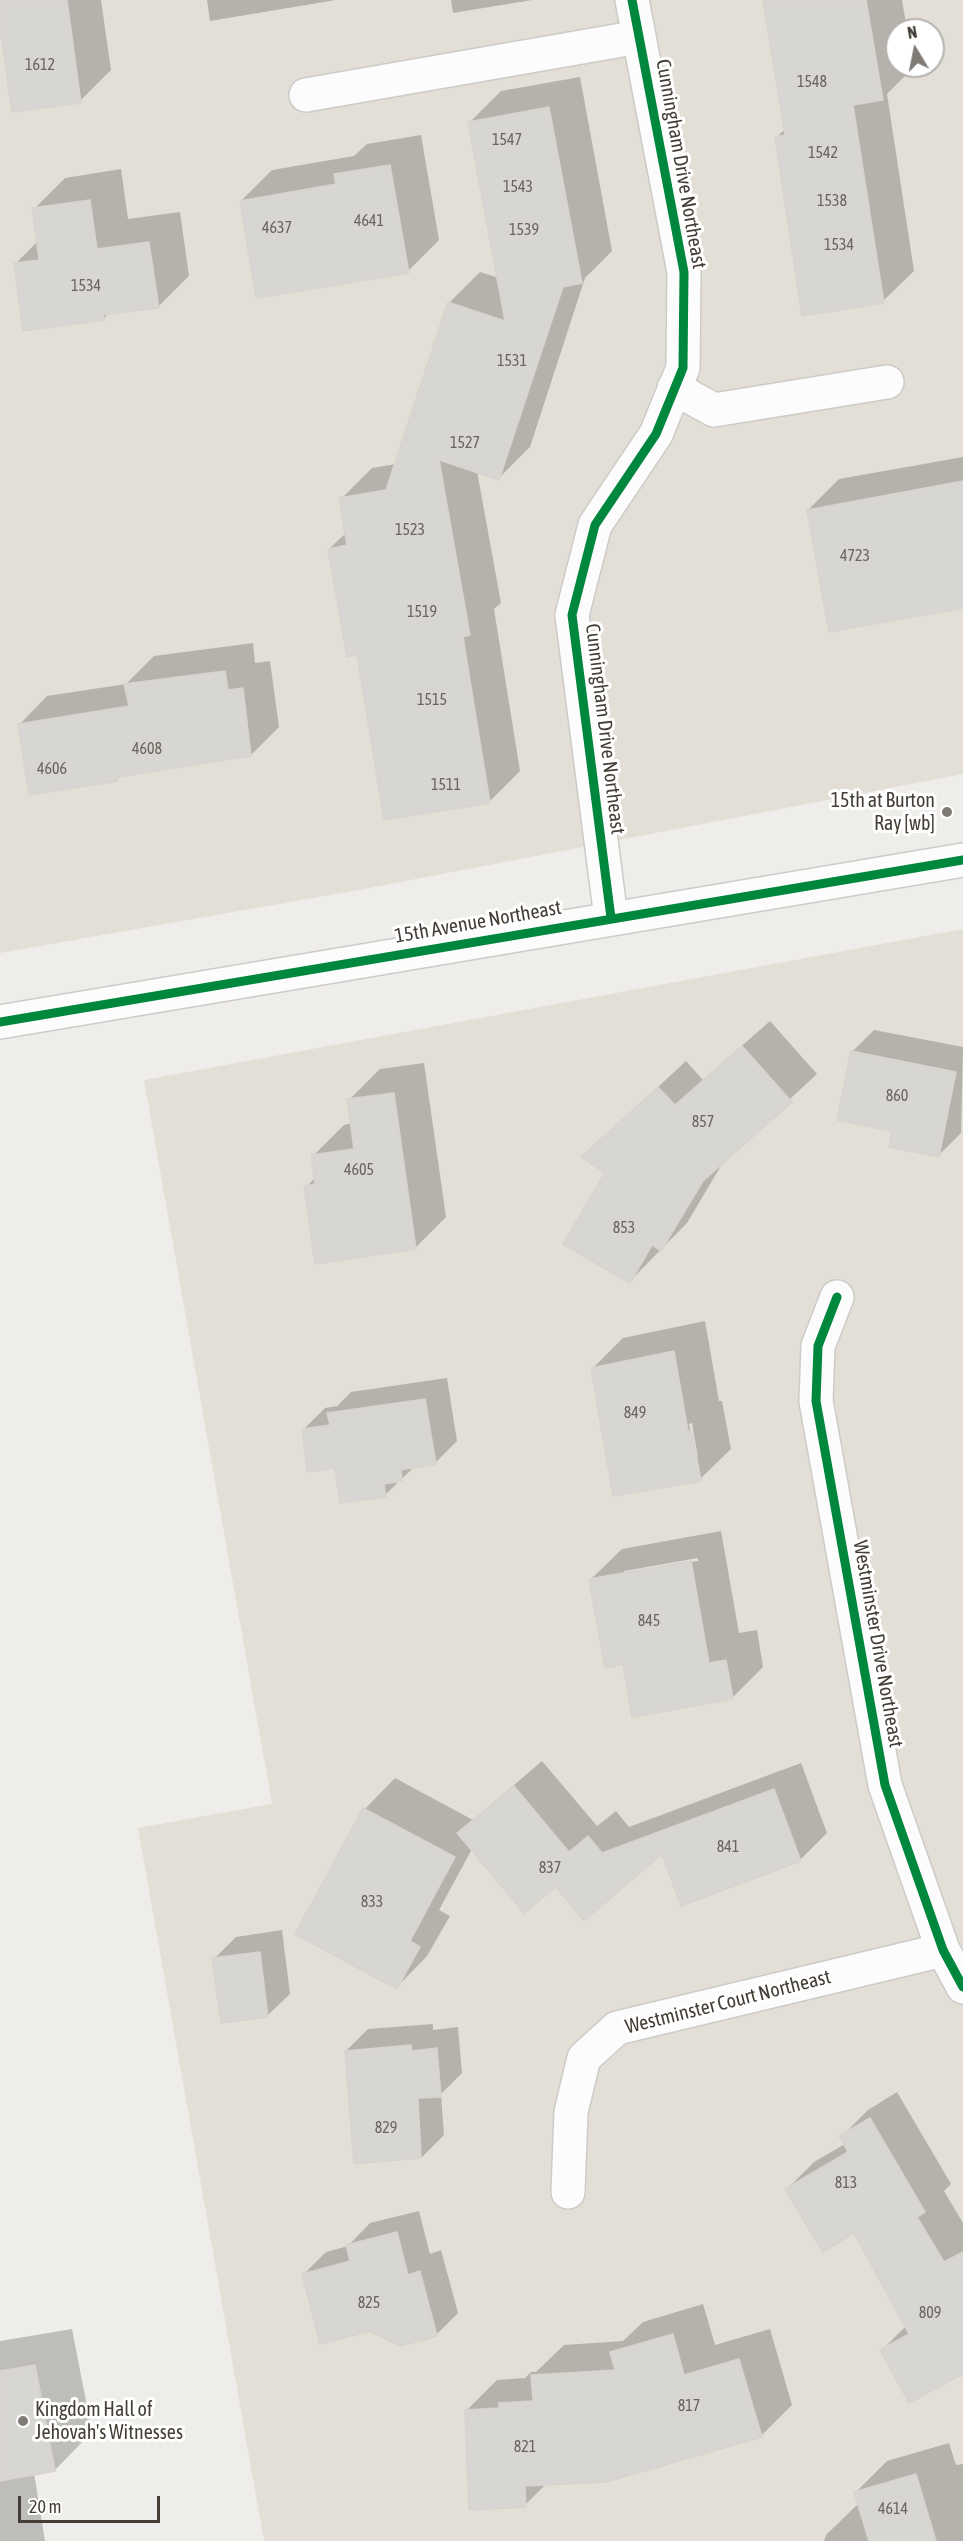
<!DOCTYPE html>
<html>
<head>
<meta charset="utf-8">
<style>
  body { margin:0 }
  #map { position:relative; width:963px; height:2541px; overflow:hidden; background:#efede9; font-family:"Asap Condensed",sans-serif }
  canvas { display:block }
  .north { position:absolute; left:885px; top:18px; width:60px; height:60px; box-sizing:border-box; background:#fff; border:2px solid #b4b2af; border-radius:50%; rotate:350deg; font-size:16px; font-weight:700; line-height:24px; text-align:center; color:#443e36 }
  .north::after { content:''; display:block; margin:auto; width:21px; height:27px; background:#807b75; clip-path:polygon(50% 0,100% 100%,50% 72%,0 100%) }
  .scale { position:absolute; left:18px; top:2496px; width:142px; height:27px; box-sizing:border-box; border:3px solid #443e36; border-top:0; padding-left:8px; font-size:18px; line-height:21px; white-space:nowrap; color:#443e36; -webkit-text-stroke:4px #fff; paint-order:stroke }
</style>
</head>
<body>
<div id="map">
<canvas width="963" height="2541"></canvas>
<div class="north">N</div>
<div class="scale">20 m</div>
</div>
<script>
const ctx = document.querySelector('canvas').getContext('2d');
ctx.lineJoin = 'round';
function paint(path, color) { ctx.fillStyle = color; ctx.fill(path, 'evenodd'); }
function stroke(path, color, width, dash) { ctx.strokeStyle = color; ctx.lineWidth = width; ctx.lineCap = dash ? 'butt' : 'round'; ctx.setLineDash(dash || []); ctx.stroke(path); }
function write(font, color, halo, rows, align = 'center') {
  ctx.font = font + ' "Asap Condensed",sans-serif'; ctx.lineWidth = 6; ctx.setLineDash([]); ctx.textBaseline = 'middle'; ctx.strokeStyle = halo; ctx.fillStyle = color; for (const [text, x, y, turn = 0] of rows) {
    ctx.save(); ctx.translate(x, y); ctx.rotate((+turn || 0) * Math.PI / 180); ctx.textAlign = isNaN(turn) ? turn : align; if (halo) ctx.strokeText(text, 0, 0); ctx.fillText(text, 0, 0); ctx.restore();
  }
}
paint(new Path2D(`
  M 0,0 L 963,0 L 963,774 L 364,889 L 0,953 ZM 897,30 L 933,30 L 933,66 L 897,66 Z
  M 963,929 L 963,2541 L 264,2541 L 138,1828 L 272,1804 L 144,1080 Z`), '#e3dfd7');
paint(new Path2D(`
  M 0,0 L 101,0 L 111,70 L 80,101 L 0,16 Z
  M 207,0 L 336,0 L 210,21 Z
  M 451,0 L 532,0 L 453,13 Z
  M 764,0 L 902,0 L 907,30 L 897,30 L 897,66 L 913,68 L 887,94 L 914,271 L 883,301 L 776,138 L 785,129 Z
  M 580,77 L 612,251 L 585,278 L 530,447 L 499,478 L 477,471 L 501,603 L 494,609 L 520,771 L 489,802 L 358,654 L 329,549 L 347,532 L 341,499 L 372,468 L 396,464 L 449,303 L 480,272 L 499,278 L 470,122 L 501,91 Z
  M 421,135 L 439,240 L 408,271 L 241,201 L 272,170 L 354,156 L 367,144 Z
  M 121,169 L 128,219 L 180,212 L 189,276 L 158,307 L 109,313 L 103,319 L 15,264 L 38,241 L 34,209 L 65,178 Z
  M 963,457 L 963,606 L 808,510 L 839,479 Z
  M 253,643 L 255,663 L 270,661 L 279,727 L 251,755 L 122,775 L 117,779 L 19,725 L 47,696 L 126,684 L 154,656 Z
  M 770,1021 L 817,1074 L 725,1159 L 687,1223 L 630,1281 L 607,1173 L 583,1157 L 686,1061 L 703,1080 Z
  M 874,1030 L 963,1047 L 961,1133 L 939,1155 L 894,1130 L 852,1052 Z
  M 424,1063 L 446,1217 L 415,1248 L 306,1187 L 316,1177 L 313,1156 L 344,1125 L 352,1123 L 349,1100 L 380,1069 Z
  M 705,1321 L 719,1401 L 722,1401 L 731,1449 L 700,1479 L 592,1369 L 623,1338 ZM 692,1423 L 698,1457 L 695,1457 L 689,1424 Z
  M 447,1378 L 457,1441 L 435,1463 L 415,1466 L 385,1495 L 336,1466 L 303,1430 L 325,1408 L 337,1406 L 351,1392 Z
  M 721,1531 L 739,1633 L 757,1630 L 763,1667 L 732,1698 L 624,1663 L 591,1579 L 622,1549 ZM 698,1558 L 698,1561 L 624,1574 L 624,1571 Z
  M 542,1761 L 597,1826 L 616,1811 L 629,1827 L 801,1763 L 827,1833 L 800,1860 L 663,1852 L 556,1885 L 472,1849 L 439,1910 L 450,1916 L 427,1956 L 397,1987 L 365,1809 L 395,1778 L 473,1820 Z
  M 282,1930 L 290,1994 L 267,2016 L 214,1959 L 236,1937 Z
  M 433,2024 L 433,2030 L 458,2027 L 462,2073 L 441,2094 L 444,2135 L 422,2157 L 355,2162 L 346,2051 L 368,2029 Z
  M 897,2092 L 951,2184 L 944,2191 L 963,2223 L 963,2372 L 882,2350 L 906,2326 L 855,2231 L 787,2189 L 814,2162 L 845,2144 L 841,2137 L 868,2110 Z
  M 419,2211 L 430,2254 L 441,2250 L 458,2313 L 436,2335 L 304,2274 L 326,2252 L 348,2246 L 370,2223 Z
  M 703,2304 L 715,2345 L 770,2329 L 792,2405 L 761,2436 L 547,2483 L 525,2505 L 466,2411 L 497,2380 L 525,2378 L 531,2372 L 536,2372 L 564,2345 L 623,2341 L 643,2322 Z
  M 72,2329 L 92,2432 L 55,2470 L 34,2473 L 45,2541 L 0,2541 L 0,2341 Z
  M 949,2443 L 956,2465 L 963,2464 L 963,2541 L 824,2541 L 826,2535 L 859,2503 L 856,2492 L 887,2461 Z`), '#0003');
const building = new Path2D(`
  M 0,0 L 67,0 L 81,103 L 12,112 L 0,27 Z
  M 763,0 L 866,0 L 883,100 L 853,105 L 884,303 L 802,316 L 775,137 L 785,135 Z
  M 549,107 L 582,283 L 563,287 L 499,480 L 439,460 L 470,635 L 463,637 L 490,803 L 384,820 L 357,655 L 347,657 L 328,549 L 347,545 L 339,498 L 386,490 L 448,302 L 505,321 L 468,122 Z
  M 390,165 L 409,273 L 256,298 L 240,201 L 336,184 L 334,174 Z
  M 90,200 L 97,249 L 149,242 L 159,308 L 103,315 L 104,320 L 23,331 L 14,263 L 39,260 L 32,208 Z
  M 963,481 L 963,608 L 829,632 L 807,510 Z
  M 225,671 L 228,690 L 243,688 L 251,756 L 117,777 L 118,781 L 29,795 L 18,724 L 129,706 L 124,684 Z
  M 742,1046 L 792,1102 L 703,1181 L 661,1251 L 652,1245 L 630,1283 L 563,1244 L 605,1173 L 581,1157 L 658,1087 L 675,1105 Z
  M 851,1051 L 956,1072 L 939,1157 L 889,1147 L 892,1131 L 837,1120 Z
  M 394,1093 L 416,1249 L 315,1264 L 304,1186 L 315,1184 L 311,1155 L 354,1149 L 347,1099 Z
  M 674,1351 L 688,1431 L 692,1431 L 701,1481 L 613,1496 L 591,1368 Z
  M 425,1399 L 436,1464 L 401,1470 L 402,1481 L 384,1484 L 386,1497 L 340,1503 L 335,1468 L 307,1472 L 302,1429 L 330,1425 L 327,1413 Z
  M 691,1561 L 709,1663 L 726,1660 L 733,1699 L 632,1717 L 623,1664 L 605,1668 L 589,1579 Z
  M 514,1786 L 569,1852 L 588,1836 L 602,1853 L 774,1789 L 801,1861 L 681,1906 L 662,1854 L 584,1921 L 556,1887 L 524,1913 L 457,1833 Z
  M 363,1808 L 455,1857 L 410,1941 L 420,1947 L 397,1989 L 295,1934 Z
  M 260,1952 L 268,2017 L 221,2023 L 212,1958 Z
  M 411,2045 L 412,2051 L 437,2048 L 441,2097 L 418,2098 L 421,2158 L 354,2164 L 345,2051 Z
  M 870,2118 L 925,2212 L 917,2217 L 944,2262 L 963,2252 L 963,2374 L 909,2403 L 880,2350 L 909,2334 L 854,2233 L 823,2252 L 785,2189 L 848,2152 L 839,2136 Z
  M 397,2232 L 408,2275 L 420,2271 L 437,2336 L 400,2346 L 370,2331 L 320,2344 L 302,2274 L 350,2261 L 346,2245 Z
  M 673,2334 L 684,2375 L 739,2359 L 762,2437 L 606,2482 L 525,2486 L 526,2507 L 469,2510 L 465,2410 L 499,2408 L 499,2403 L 533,2401 L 531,2375 L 615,2370 L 610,2352 Z
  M 35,2365 L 55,2471 L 0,2481 L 0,2371 Z
  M 916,2474 L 936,2541 L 869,2541 L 854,2492 Z`);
paint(building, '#d8d6d2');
stroke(building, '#d7d4cf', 1.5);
const minor = new Path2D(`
  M 306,95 L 639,37
  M 674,388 L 714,410 L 887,382
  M 611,918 L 572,615 L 595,525 L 656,434 L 683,368 L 684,272 L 632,0
  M 837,1297 L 818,1346 L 816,1401 L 885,1785 L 943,1950 L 963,1987
  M 568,2192 L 571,2112 L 584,2058 L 617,2028 L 943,1950`);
const tertiary = new Path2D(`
  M 0,1022 L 963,860`);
stroke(minor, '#cdcbc7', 36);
stroke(tertiary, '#cdcbc7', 36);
stroke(minor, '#fdfcfc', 33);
stroke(tertiary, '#fdfcfc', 33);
stroke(new Path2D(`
  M 611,918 L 572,615 L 595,525 L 656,434 L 683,368 L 684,272 L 632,0
  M 0,1022 L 963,860
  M 837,1297 L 818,1346 L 816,1401 L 885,1785 L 943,1950 L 963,1987`), '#00873e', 9);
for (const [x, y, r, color] of [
  [947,812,6,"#807b75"],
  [23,2421,6,"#807b75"]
]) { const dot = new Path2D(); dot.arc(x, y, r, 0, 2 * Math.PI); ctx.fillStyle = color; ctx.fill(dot); stroke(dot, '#fff', 2); }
write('16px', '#6a655e', null, [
  ["1612",40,65],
  ["1548",812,82],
  ["1547",507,140],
  ["1542",823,153],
  ["1543",518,187],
  ["1538",832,201],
  ["4641",369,221],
  ["4637",277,228],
  ["1539",524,230],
  ["1534",839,245],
  ["1534",86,286],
  ["1531",512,361],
  ["1527",465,443],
  ["1523",410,530],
  ["4723",855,556],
  ["1519",422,612],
  ["1515",432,700],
  ["4608",147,749],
  ["4606",52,769],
  ["1511",446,785],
  ["860",897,1096],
  ["857",703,1122],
  ["4605",359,1170],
  ["853",624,1228],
  ["849",635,1413],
  ["845",649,1621],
  ["841",728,1847],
  ["837",550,1868],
  ["833",372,1902],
  ["829",386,2128],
  ["813",846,2183],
  ["825",369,2303],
  ["809",930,2313],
  ["817",689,2406],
  ["821",525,2447],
  ["4614",893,2509]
]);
write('20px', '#443e36', '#fff', [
  ["Cunningham Drive Northeast",681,164,80],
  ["Cunningham Drive Northeast",605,729,83],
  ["15th Avenue Northeast",478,922,-10],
  ["Westminster Drive Northeast",878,1644,80],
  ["Westminster Court Northeast",728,2002,-14]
]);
write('20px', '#443e36', '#fff', [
  ["15th at Burton",935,801],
  ["Ray [wb]",935,824],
  ["Kingdom Hall of",35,2410,"left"],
  ["Jehovah's Witnesses",35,2433,"left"]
], 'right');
</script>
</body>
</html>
